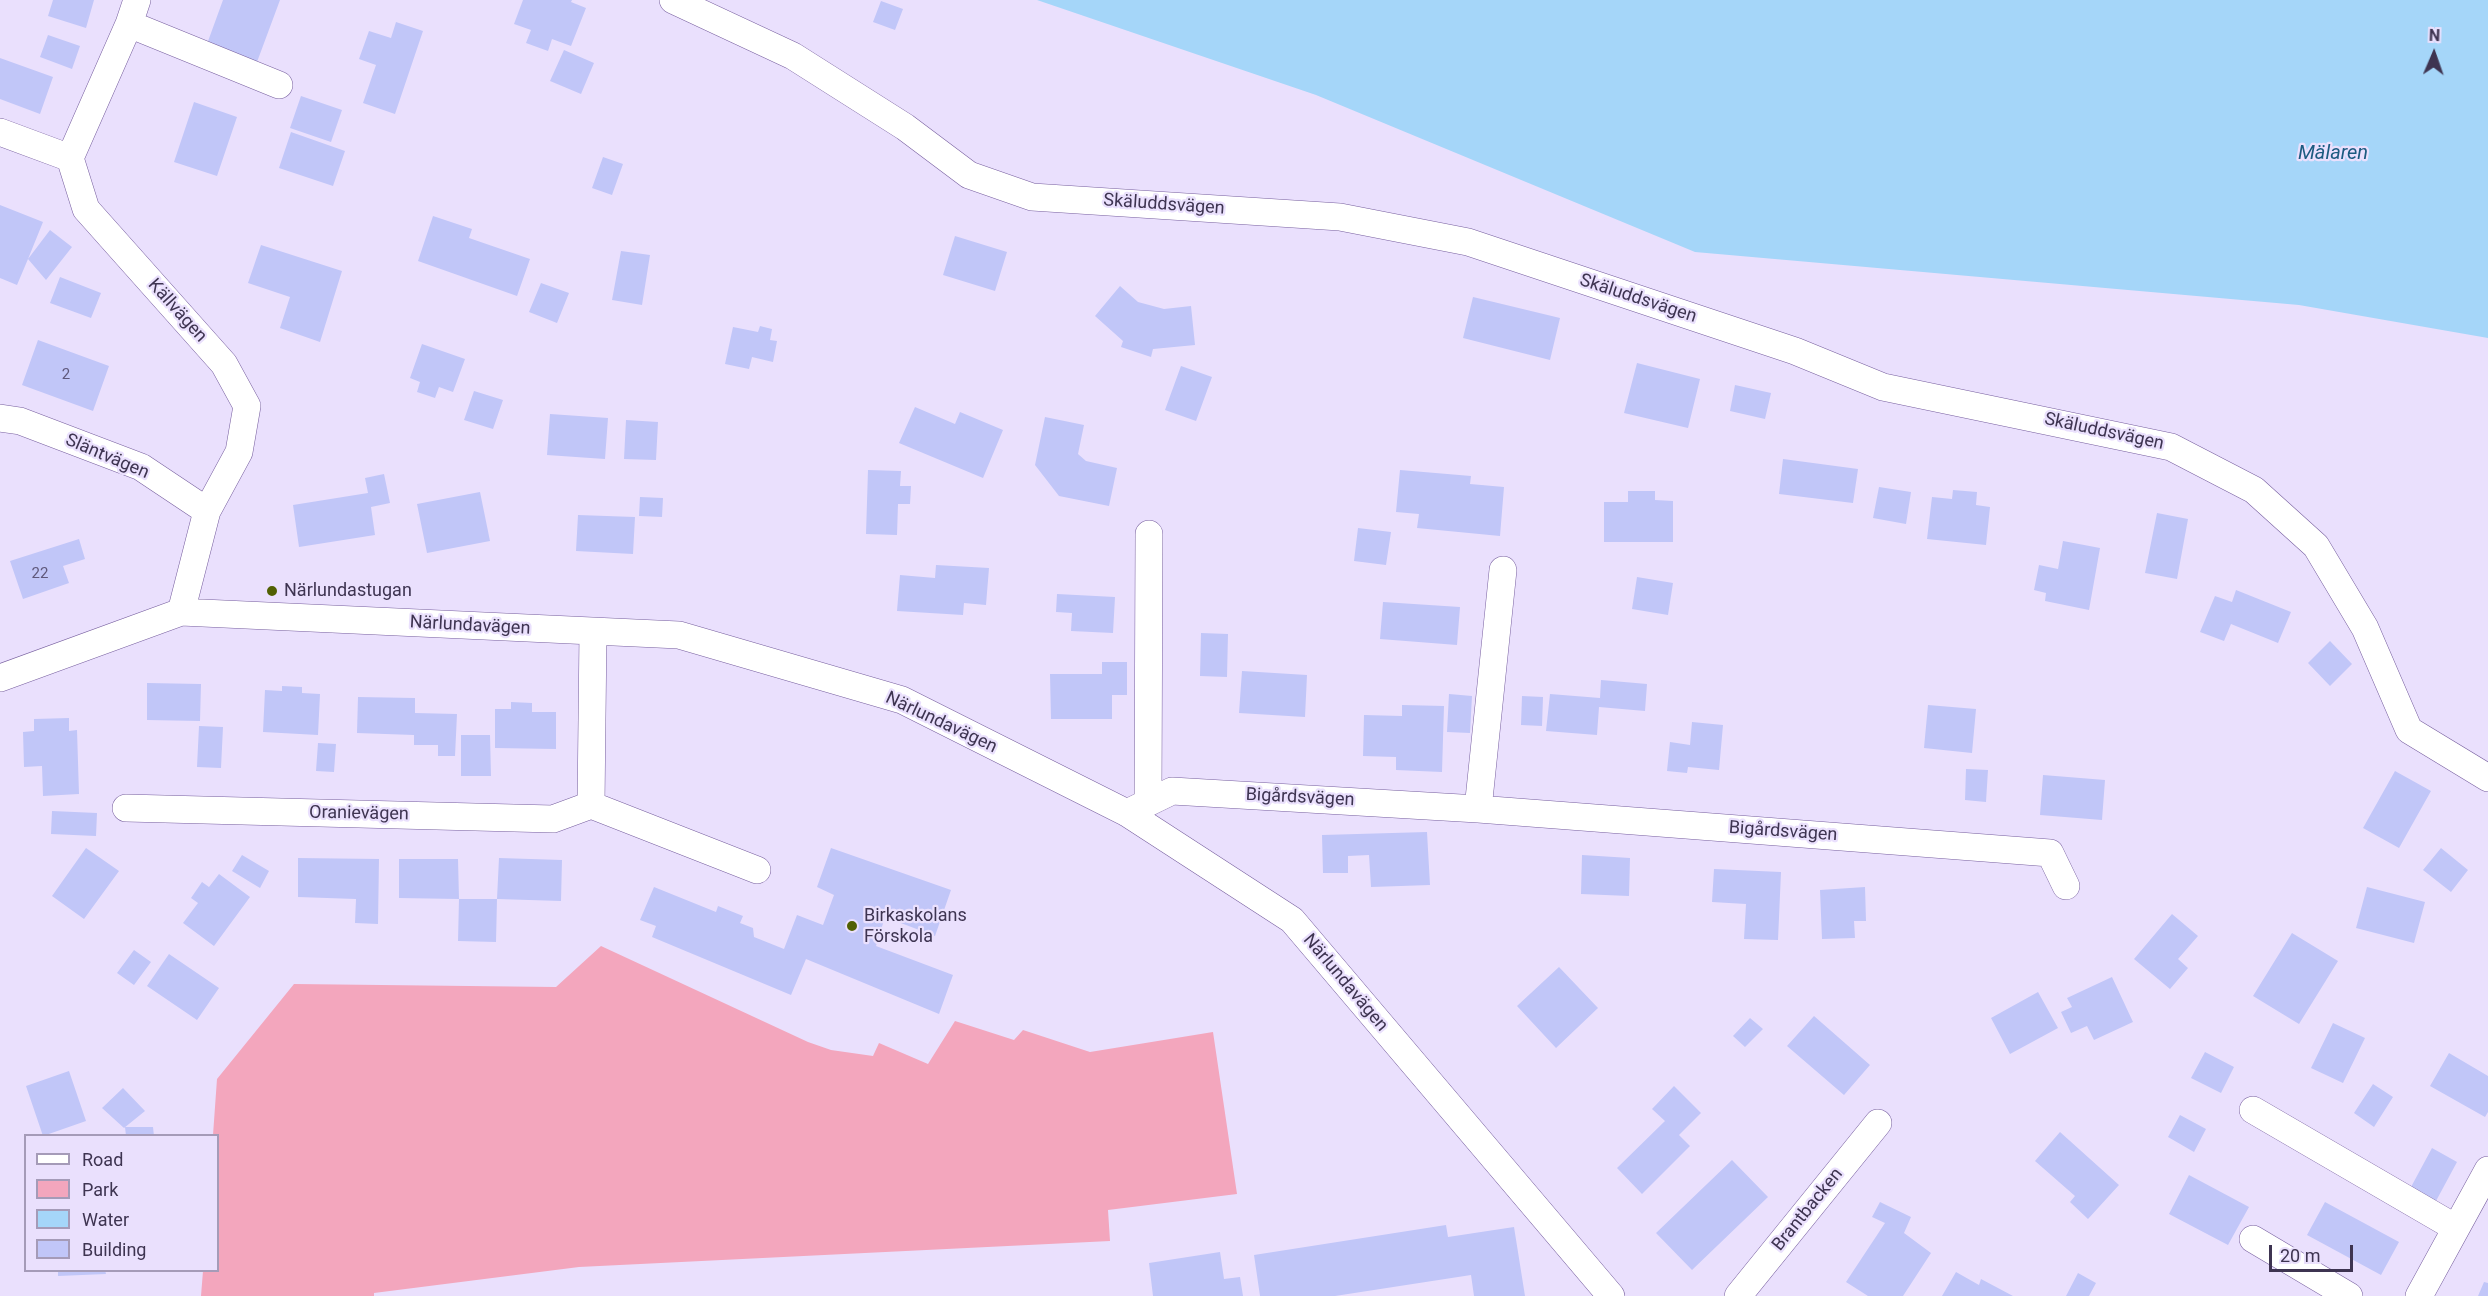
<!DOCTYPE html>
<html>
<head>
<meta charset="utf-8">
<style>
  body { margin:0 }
  #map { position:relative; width:2488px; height:1296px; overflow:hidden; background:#eae0fd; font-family:Roboto,sans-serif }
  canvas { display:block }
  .legend { position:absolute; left:24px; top:1134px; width:195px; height:138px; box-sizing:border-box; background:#eae0fd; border:2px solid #a59bb8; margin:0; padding:8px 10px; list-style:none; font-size:18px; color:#3e3451 }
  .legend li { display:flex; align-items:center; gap:12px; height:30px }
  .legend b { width:30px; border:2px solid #a59bb8 }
  .north { position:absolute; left:2404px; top:24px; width:60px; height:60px; -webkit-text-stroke:4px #eae0fd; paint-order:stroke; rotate:2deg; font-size:16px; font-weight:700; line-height:24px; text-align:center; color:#3e3451 }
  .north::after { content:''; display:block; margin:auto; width:21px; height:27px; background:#3e3451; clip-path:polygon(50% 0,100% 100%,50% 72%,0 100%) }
  .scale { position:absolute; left:2269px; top:1245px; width:84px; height:27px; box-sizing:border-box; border:3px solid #3e3451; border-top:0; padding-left:8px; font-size:18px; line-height:21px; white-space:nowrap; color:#3e3451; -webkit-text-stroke:4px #eae0fd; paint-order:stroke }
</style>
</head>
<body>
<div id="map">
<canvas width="2488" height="1296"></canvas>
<ul class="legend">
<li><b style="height:8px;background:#fff"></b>Road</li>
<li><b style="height:16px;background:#f3a6bd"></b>Park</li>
<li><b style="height:16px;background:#a5d6f9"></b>Water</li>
<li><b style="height:16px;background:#c1c6f8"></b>Building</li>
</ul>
<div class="north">N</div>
<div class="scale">20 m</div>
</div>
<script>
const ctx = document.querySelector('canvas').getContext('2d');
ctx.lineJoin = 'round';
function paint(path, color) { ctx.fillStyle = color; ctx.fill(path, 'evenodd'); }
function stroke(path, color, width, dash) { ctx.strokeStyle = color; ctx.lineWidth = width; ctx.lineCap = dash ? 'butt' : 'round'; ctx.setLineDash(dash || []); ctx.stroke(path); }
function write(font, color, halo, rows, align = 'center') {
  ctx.font = font + ' Roboto,sans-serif'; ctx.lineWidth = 4.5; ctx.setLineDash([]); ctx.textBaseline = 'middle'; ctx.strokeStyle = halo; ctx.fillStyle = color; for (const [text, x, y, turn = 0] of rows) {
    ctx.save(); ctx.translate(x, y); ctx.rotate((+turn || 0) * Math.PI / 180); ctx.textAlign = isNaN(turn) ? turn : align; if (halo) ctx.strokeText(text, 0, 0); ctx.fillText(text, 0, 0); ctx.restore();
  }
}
paint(new Path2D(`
  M 601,946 L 808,1042 L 831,1050 L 873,1056 L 879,1043 L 928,1064 L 955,1021 L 1014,1040 L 1023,1030 L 1090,1052 L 1213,1032 L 1237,1194 L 1108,1210 L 1110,1241 L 579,1267 L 374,1293 L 374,1296 L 201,1296 L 203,1271 L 218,1270 L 218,1136 L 213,1135 L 217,1079 L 294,984 L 556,987 Z`), '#f3a6bd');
paint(new Path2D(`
  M 1037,0 L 2488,0 L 2488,338 L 2299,305 L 1695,252 L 1316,95 Z`), '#a5d6f9');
paint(new Path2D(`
  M 53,0 L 94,0 L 86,28 L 48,16 Z
  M 223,0 L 280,0 L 257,62 L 207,44 Z
  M 523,0 L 572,0 L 571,2 L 586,8 L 571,46 L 552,39 L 548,51 L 526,43 L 531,30 L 514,24 Z
  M 881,1 L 903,9 L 895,30 L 873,22 Z
  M 396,22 L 423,31 L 395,114 L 363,103 L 376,65 L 359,59 L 369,31 L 391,38 Z
  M 48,35 L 80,46 L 72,69 L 40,57 Z
  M 564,50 L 594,63 L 581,94 L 550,81 Z
  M 0,58 L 53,77 L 40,114 L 0,99 Z
  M 301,96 L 342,110 L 331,142 L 290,128 Z
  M 194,102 L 237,117 L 217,176 L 174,162 Z
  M 291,132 L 345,151 L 333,186 L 279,168 Z
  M 603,157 L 623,164 L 612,195 L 592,188 Z
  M 0,205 L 43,222 L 28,259 L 50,230 L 72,247 L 46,280 L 28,259 L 17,285 L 0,278 Z
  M 433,216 L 472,229 L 469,238 L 530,259 L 517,296 L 418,261 Z
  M 955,236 L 1007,252 L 995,291 L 943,275 Z
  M 261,245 L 342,271 L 320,342 L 280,328 L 290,297 L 248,283 Z
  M 621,251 L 650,255 L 642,305 L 612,300 Z
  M 60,277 L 101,293 L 91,318 L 50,303 Z
  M 541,283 L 569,293 L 557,323 L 529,312 Z
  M 1120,286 L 1138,302 L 1164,309 L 1191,306 L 1195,345 L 1153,349 L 1151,357 L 1121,347 L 1123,341 L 1095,316 Z
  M 1473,297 L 1560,318 L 1550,360 L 1463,338 Z
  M 760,326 L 772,329 L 770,340 L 777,341 L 773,362 L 752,357 L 749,369 L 725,364 L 733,327 L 758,332 Z
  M 38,340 L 109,366 L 93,411 L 22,385 Z
  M 422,344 L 465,359 L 453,392 L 439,387 L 435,398 L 417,392 L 420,382 L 410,378 Z
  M 1637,363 L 1700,379 L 1688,428 L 1624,413 Z
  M 1181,366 L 1212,377 L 1196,421 L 1165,410 Z
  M 1735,385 L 1771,393 L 1765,419 L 1730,411 Z
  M 474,391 L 503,400 L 493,429 L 464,420 Z
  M 915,407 L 955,424 L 960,412 L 1003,430 L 983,478 L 899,443 Z
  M 550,414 L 608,418 L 605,459 L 547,455 Z
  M 1045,417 L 1084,425 L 1078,454 L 1086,461 L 1117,468 L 1109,506 L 1059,496 L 1035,465 Z
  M 626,420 L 658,422 L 656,460 L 624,459 Z
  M 1783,459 L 1858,469 L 1853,503 L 1779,494 Z
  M 868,470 L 901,471 L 900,486 L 911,486 L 910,504 L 898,504 L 897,535 L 866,534 Z
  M 1400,470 L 1471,476 L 1470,484 L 1504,487 L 1500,536 L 1417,528 L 1419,514 L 1396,512 Z
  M 384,474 L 390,503 L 371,507 L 375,535 L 299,547 L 293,505 L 368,493 L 365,478 Z
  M 1879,487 L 1911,492 L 1906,524 L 1873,518 Z
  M 1953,490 L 1977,492 L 1976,505 L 1990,507 L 1986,545 L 1927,539 L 1932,497 L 1952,499 Z
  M 1628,491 L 1655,491 L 1655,500 L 1673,501 L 1673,542 L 1604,542 L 1604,502 L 1628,502 Z
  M 480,492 L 490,541 L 427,553 L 417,504 Z
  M 640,497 L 663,498 L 662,517 L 639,516 Z
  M 2157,513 L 2188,519 L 2177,579 L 2145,573 Z
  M 578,515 L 635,517 L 633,554 L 576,551 Z
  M 1358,528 L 1391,532 L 1386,565 L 1354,561 Z
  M 79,539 L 85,559 L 63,566 L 69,583 L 23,599 L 10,561 Z
  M 2063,541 L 2100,548 L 2089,610 L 2045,601 L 2046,593 L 2034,590 L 2039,565 L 2058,569 Z
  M 936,565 L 989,568 L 986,605 L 964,603 L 963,615 L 897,611 L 900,575 L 935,578 Z
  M 1637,577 L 1673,583 L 1668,615 L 1632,609 Z
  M 2236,590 L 2291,612 L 2278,643 L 2231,624 L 2224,641 L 2200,632 L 2215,596 L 2232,602 Z
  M 1057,594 L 1115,597 L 1113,633 L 1071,631 L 1072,613 L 1056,612 Z
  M 1383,602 L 1460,607 L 1457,645 L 1380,639 Z
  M 1201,633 L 1228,634 L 1227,677 L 1200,676 Z
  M 2330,641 L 2352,664 L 2330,686 L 2308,663 Z
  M 1102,662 L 1127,662 L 1127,695 L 1112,695 L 1112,719 L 1051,719 L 1050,674 L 1102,674 Z
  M 1242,671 L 1307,675 L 1305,717 L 1239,713 Z
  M 1601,680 L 1647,684 L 1645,711 L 1599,707 L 1597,735 L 1546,731 L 1550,694 L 1600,698 Z
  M 147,683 L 201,684 L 200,721 L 147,720 Z
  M 282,686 L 302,687 L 302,693 L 320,694 L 318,735 L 263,732 L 265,690 L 282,691 Z
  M 1449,694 L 1472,696 L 1470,733 L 1447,732 Z
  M 1522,696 L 1543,697 L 1542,726 L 1521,725 Z
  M 358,697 L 415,698 L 415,713 L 457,714 L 455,756 L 438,756 L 438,745 L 414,745 L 414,735 L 357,733 Z
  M 511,702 L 532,703 L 532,712 L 556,712 L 556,749 L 495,748 L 495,709 L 511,709 Z
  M 1402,705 L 1444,706 L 1442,772 L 1396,770 L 1396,757 L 1363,756 L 1364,715 L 1402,716 Z
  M 1928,705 L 1976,709 L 1972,753 L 1924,748 Z
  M 69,718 L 69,731 L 77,730 L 79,794 L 43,796 L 42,766 L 24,767 L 23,732 L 34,731 L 34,719 Z
  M 1692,722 L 1723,725 L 1719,770 L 1688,767 L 1687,773 L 1667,771 L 1670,742 L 1690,745 Z
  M 199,726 L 223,727 L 221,768 L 197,767 Z
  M 461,735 L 490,735 L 491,776 L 461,776 Z
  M 318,743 L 336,744 L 334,772 L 316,771 Z
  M 1966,769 L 1988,770 L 1986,802 L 1965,800 Z
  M 2395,771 L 2431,791 L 2399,848 L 2363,828 Z
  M 2043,775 L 2105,780 L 2102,820 L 2040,815 Z
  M 52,811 L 97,813 L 96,836 L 51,834 Z
  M 1427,832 L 1430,885 L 1371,887 L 1369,855 L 1348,856 L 1348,873 L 1323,873 L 1322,835 Z
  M 86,848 L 119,871 L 84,919 L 52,896 Z
  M 831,848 L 951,890 L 935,936 L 885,917 L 876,946 L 953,975 L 939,1014 L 806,959 L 791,995 L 652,937 L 656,926 L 640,920 L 654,887 L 716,912 L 718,906 L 743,916 L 740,923 L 753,928 L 754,937 L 784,949 L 797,915 L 823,925 L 834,895 L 817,887 Z
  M 2441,848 L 2468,870 L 2451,892 L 2423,870 Z
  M 242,855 L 269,871 L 260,888 L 232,871 Z
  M 1582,855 L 1630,858 L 1629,896 L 1581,894 Z
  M 298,858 L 379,859 L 378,924 L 355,923 L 356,899 L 298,897 Z
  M 499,858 L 562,860 L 561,901 L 497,899 L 496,942 L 458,941 L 459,899 L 497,899 Z
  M 399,859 L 458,859 L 459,899 L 399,898 Z
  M 1714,869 L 1781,872 L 1778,940 L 1744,939 L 1746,904 L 1712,902 Z
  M 219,874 L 250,897 L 214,946 L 183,923 L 198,903 L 191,898 L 202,882 L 209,887 Z
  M 1865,887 L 1866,921 L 1854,921 L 1855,938 L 1822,939 L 1820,890 Z
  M 2367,887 L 2425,902 L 2414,943 L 2356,928 Z
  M 2172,914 L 2198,936 L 2178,959 L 2188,968 L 2170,989 L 2134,959 Z
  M 2292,933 L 2338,961 L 2299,1024 L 2253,996 Z
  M 134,950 L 151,962 L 134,985 L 117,973 Z
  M 169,954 L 219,988 L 197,1020 L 147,986 Z
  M 1559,967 L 1598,1008 L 1556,1048 L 1517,1006 Z
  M 2112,977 L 2133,1022 L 2094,1040 L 2087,1026 L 2071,1033 L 2061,1012 L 2072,1007 L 2067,998 Z
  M 2038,992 L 2058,1028 L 2010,1054 L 1991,1018 Z
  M 1814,1016 L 1870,1065 L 1844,1095 L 1787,1046 Z
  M 1750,1018 L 1763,1029 L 1745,1047 L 1733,1036 Z
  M 2333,1023 L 2365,1038 L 2343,1083 L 2311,1068 Z
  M 2205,1052 L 2234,1067 L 2221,1093 L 2191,1078 Z
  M 2449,1053 L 2488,1076 L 2488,1112 L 2485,1117 L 2430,1086 Z
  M 69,1071 L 86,1121 L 43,1136 L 26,1086 Z
  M 2373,1084 L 2393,1097 L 2374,1127 L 2354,1113 Z
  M 1674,1086 L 1701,1113 L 1679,1135 L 1690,1146 L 1642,1194 L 1617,1168 L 1665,1121 L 1652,1109 Z
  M 123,1088 L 145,1111 L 124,1128 L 102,1108 Z
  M 2180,1115 L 2206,1129 L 2194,1152 L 2168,1137 Z
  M 125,1127 L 153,1127 L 154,1136 L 126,1136 Z
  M 2060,1132 L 2119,1185 L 2088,1219 L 2070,1202 L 2075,1196 L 2035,1161 Z
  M 2432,1148 L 2457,1162 L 2436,1201 L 2411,1187 Z
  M 1732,1160 L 1768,1197 L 1692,1270 L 1656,1233 Z
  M 2189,1175 L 2249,1207 L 2228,1245 L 2169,1214 Z
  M 1880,1202 L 1911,1217 L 1904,1233 L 1931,1253 L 1903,1296 L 1868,1296 L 1846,1282 L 1885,1223 L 1872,1217 Z
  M 2325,1202 L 2399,1242 L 2381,1275 L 2307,1235 Z
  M 1446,1225 L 1448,1237 L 1514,1227 L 1525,1296 L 1474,1296 L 1471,1275 L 1335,1296 L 1260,1296 L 1254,1255 Z
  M 1220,1252 L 1224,1279 L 1240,1277 L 1243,1296 L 1153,1296 L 1149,1263 Z
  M 58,1270 L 105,1270 L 106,1274 L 58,1276 Z
  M 1956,1272 L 1979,1285 L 1981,1279 L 2013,1296 L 1942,1296 Z
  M 2078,1273 L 2096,1283 L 2089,1296 L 2066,1296 Z
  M 2484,1282 L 2488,1283 L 2488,1296 L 2478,1296 Z`), '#c1c6f8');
const minor = new Path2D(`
  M 137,0 L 129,24 L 279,85
  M 673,0 L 793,56 L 905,127 L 969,175 L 1032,197 L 1340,217 L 1468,242 L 1795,351 L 1883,387 L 2171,447 L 2254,490 L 2316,546 L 2365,628 L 2409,730 L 2488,778
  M 129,24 L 70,158 L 86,209 L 224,364 L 247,406 L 239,452 L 207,511 L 181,612
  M 0,132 L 70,158
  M 0,418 L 20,421 L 141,467 L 207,511
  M 0,678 L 181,612 L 679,635 L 902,700 L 1127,813 L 1292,920 L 1611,1296
  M 1148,803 L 1149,534
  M 591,805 L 757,870
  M 126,808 L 553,819 L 591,805 L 593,632
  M 1478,809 L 1503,570
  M 1127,813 L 1172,791 L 1478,809 L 2050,853 L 2066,886
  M 2253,1110 L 2456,1228
  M 2253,1239 L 2349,1296
  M 1738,1296 L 1878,1123
  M 2419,1296 L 2488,1170`);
stroke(minor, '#775f9f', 28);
stroke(minor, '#fff', 27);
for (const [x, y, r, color] of [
  [272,591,6,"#516003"],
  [852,926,6,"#516003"]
]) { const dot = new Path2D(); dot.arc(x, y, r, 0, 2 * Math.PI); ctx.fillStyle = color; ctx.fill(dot); stroke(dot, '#eae0fd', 2); }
write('15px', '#5f587b', null, [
  ["2",66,375],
  ["22",40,574]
]);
write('18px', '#3e3451', '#eae0fd', [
  ["Skäluddsvägen",1164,205,4],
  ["Skäluddsvägen",1638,299,18],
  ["Källvägen",177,311,48],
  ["Skäluddsvägen",2104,432,12],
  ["Släntvägen",107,457,23],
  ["Närlundavägen",470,626,3],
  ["Närlundavägen",941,723,25],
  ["Bigårdsvägen",1300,798,3],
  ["Oranievägen",359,814,1],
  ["Bigårdsvägen",1783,832,4],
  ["Närlundavägen",1345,983,50],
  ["Brantbacken",1808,1210,-51]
]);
write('18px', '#3e3451', '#eae0fd', [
  ["Närlundastugan",284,591],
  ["Birkaskolans",864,916],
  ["Förskola",864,937]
], 'left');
write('italic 20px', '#1c5b81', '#eae0fd', [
  ["Mälaren",2333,154]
]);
</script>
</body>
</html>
